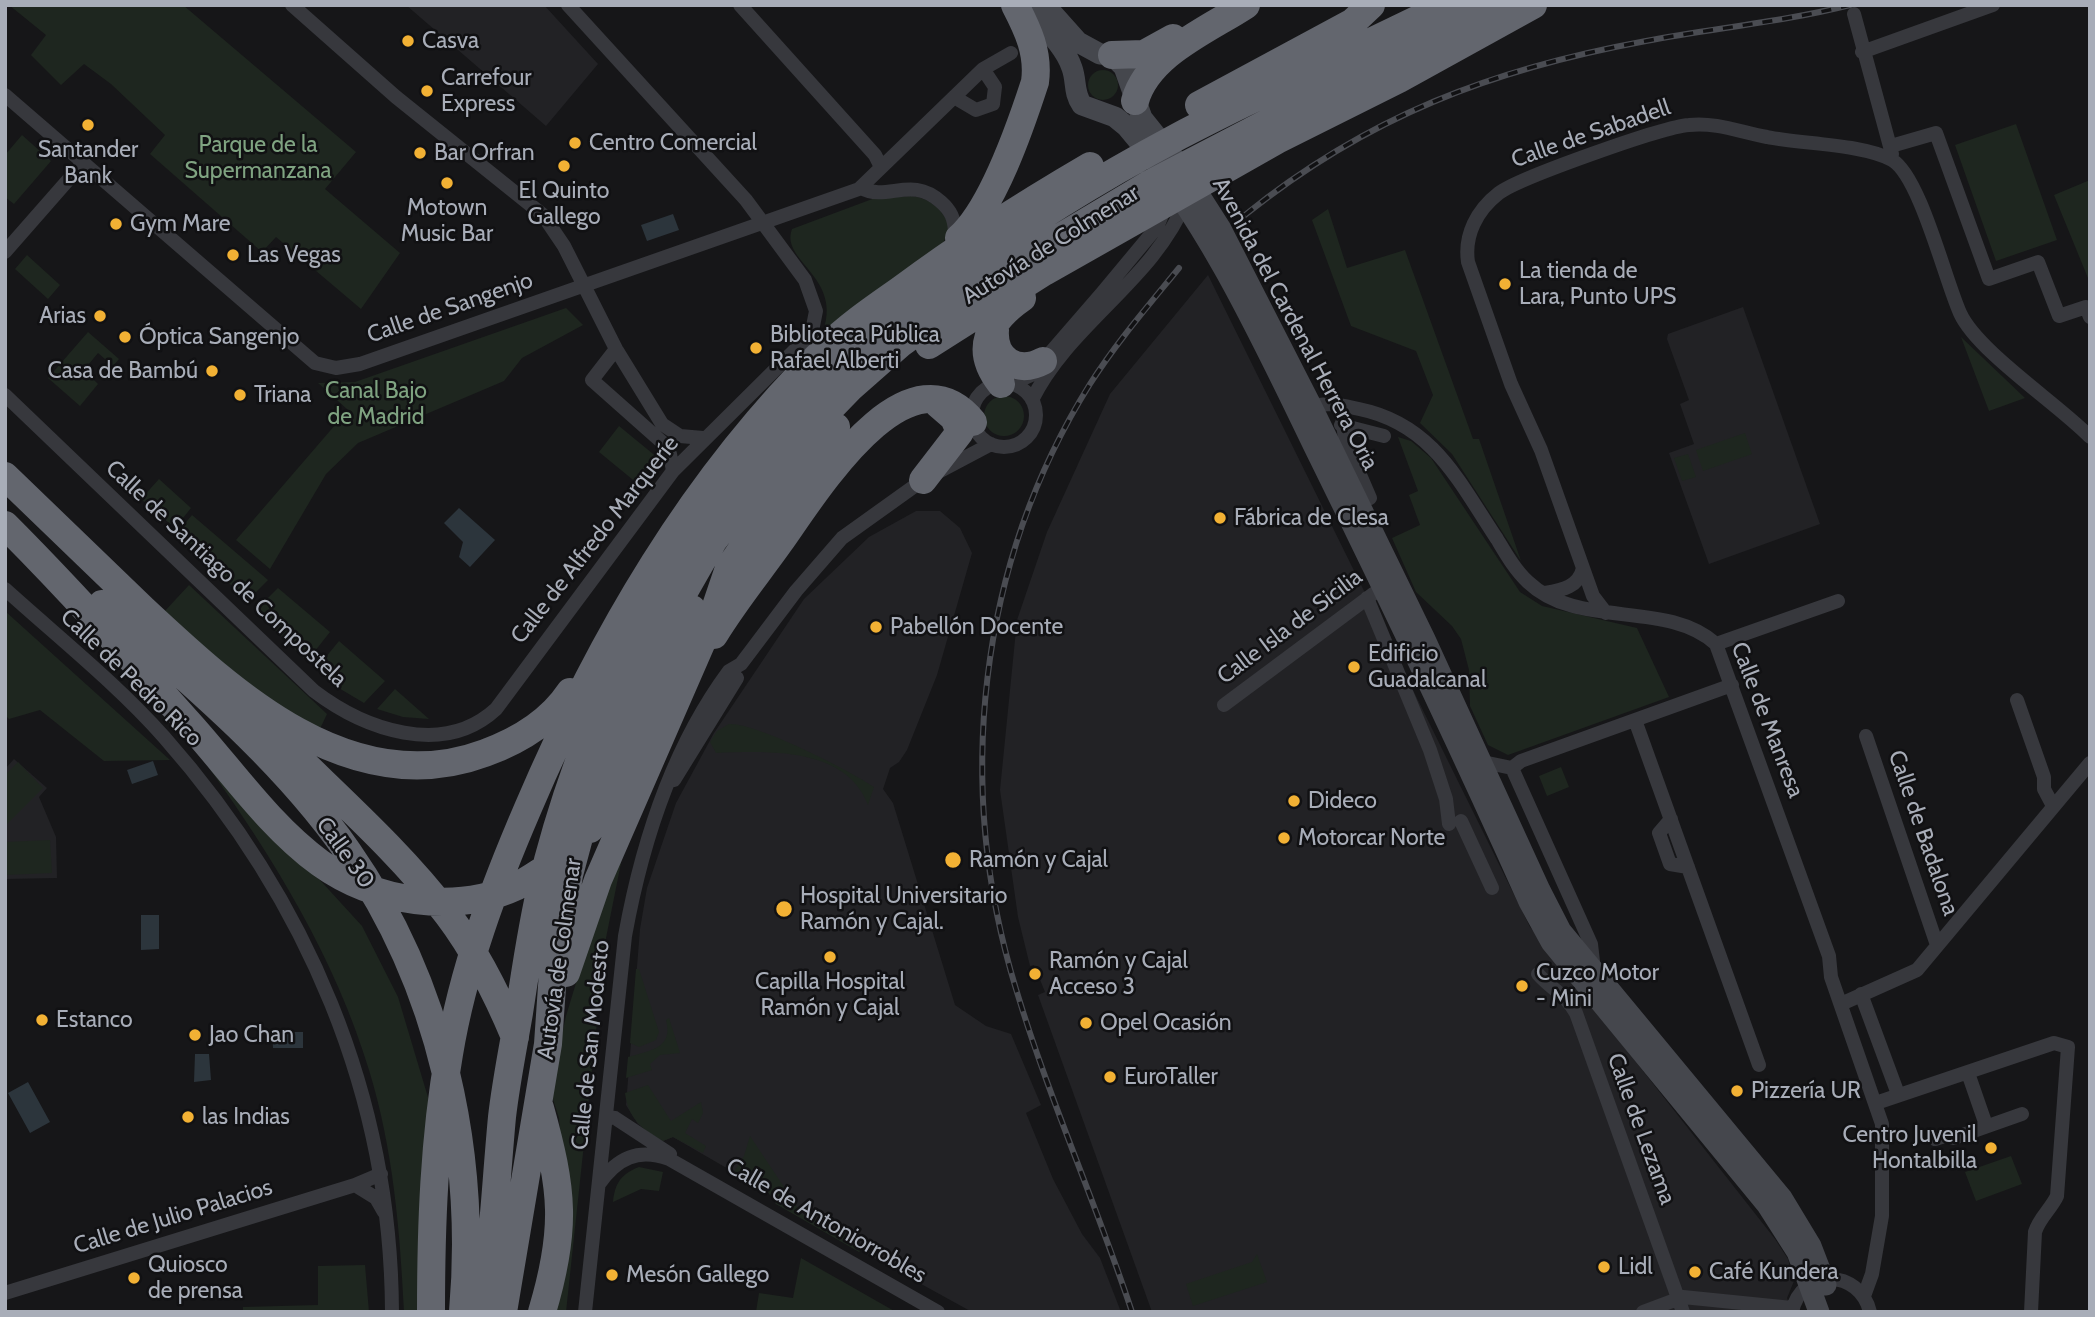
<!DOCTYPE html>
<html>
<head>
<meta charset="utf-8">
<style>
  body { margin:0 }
  #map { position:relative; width:2095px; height:1317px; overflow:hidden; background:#161618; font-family:Cabin,sans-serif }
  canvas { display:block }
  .frame { position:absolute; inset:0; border:7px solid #a8adb8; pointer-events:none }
</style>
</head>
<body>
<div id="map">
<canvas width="2095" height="1317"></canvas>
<div class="frame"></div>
</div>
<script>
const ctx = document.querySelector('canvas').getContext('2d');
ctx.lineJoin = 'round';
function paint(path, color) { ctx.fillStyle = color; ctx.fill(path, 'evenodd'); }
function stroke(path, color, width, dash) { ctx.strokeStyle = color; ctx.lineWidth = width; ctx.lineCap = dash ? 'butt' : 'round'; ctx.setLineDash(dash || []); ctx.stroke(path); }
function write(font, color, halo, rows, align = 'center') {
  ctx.font = font + ' Cabin,sans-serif'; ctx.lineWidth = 5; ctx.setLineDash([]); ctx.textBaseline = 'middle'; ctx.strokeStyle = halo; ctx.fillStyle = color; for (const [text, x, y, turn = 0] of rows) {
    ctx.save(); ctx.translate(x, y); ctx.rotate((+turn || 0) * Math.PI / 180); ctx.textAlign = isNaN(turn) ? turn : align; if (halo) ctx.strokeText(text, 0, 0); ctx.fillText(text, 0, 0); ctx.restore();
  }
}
paint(new Path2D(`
  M 406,5 L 544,5 L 598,64 L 546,126 Z
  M 1208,275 L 1530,927 L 1775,1239 L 1788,1259 L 1794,1281 L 1787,1298 L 1792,1312 L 1152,1312 L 1038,995 L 1045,992 L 1034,965 L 1030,966 L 1018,917 L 1000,790 L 1017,620 L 1047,532 L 1110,394 Z
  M 1743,307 L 1820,524 L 1709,564 L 1669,453 L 1694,444 L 1680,404 L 1689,400 L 1667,339 L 1668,334 Z
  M 916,511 L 940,511 L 960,528 L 972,553 L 937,675 L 907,750 L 899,762 L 890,768 L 883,789 L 893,803 L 955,1005 L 986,1026 L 1011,1034 L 1041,1105 L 1026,1113 L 1053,1179 L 1082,1234 L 1100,1258 L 1121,1312 L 972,1312 L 776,1204 L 768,1192 L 673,1137 L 663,1141 L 638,1124 L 626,1105 L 640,929 L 647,888 L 676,803 L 714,733 L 804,599 L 869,537 Z
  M 14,759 L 47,788 L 39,797 L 56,837 L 57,878 L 5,879 L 5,769 Z`), '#222225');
paint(new Path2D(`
  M 9,5 L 183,5 L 356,152 L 325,189 L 400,253 L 361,309 L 276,237 L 262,252 L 150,154 L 165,135 L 111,84 L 84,64 L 61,85 L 31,55 L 46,35 Z
  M1088 85a15 15 0 1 1 30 0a15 15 0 1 1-30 0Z
  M 2016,124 L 2057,240 L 1996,261 L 1955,145 Z
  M 22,135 L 51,161 L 14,204 L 5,197 L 5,155 Z
  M 2090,180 L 2090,283 L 2054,195 Z
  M 912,196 C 931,199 941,208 950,226 L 943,244 L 819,341 C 850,278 779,263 792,229 L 875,198 Z
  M 1328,209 L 1347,268 L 1405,250 L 1473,439 L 1479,439 L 1521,561 L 1452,454 L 1420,423 L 1433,395 L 1416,351 L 1351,326 L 1312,220 Z
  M 27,255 L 60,285 L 48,299 L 15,269 Z
  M 566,308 L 583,325 L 522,358 L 504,381 L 358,443 L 326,474 L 270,569 L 236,540 L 348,410 L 318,383 L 355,382 Z
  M 88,332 L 119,359 L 113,366 L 98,353 L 84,370 L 98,384 L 80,406 L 48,378 Z
  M 1961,337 L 2025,398 L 1989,411 Z
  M984 416a20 20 0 1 1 40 0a20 20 0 1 1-40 0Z
  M 619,426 L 658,458 L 638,484 L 599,452 Z
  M 1745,433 L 1752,454 L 1703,471 L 1696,450 Z
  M 1398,437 L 1411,441 L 1431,458 L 1520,592 L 1542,606 L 1637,628 L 1669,697 L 1508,755 L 1488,745 L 1470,706 L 1469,670 L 1461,639 L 1452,626 L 1416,592 L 1392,538 L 1420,525 L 1409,495 L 1418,491 Z
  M 1688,454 L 1696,477 L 1682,481 L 1674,458 Z
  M 159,479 L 191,508 L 175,528 L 141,499 Z
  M 192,515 L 268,580 L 247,601 L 178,532 Z
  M 189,585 L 327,714 L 318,733 L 269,703 L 164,612 Z
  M 278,588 L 330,632 L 307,661 L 255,611 Z
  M 5,611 L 170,760 L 104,761 L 40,710 L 9,719 L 5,715 Z
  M 339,641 L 385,681 L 364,703 L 332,684 L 316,669 Z
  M 395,689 L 429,719 L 403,717 L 377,709 Z
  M 729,724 C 755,722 851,771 874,787 L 868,805 C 846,747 769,751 716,753 L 710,742 L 717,731 Z
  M 18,762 L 43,788 L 5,826 L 5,775 Z
  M 207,765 L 234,786 L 362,926 L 398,997 L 430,1104 L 422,1312 L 404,1312 C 400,1230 393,1148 369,1070 C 335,958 274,859 207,765 Z
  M 1561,767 L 1569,787 L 1547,796 L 1539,776 Z
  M 50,840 L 52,873 L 5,875 L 5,842 Z
  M 624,848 L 606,938 L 566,1312 L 549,1312 L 565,1201 L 559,1118 L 550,1090 L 566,1016 L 589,940 Z
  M 636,969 L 639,969 L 659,1032 L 656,1040 L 639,1047 L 630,1043 Z
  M 669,1018 L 680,1053 L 660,1055 L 650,1064 L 652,1070 L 626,1078 L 628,1057 C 648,1051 674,1049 666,1020 Z
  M 648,1085 L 671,1121 L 701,1102 L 703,1113 L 698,1123 L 692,1119 L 685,1133 L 706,1146 L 703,1153 L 673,1137 L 663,1141 C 642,1130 628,1118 625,1093 Z
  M 750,1136 L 802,1214 L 857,1240 L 862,1249 L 859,1252 L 776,1204 L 768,1192 L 733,1173 L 744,1156 Z
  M 2011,1156 L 2022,1184 L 1976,1201 L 1965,1172 Z
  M 639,1167 L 663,1172 L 659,1191 L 641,1189 L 613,1202 C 615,1183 621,1174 639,1167 Z
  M 1257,1254 L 1267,1282 L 1193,1306 L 1186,1284 L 1252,1262 Z
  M 801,1258 L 896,1312 L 756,1312 L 759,1293 L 793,1298 Z
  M 365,1265 L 369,1312 L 243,1312 L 243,1307 L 318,1305 L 318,1266 Z`), '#1e261f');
paint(new Path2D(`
  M 673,214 L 679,230 L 647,241 L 641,225 Z
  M 459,508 L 495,540 L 470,567 L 459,557 L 463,542 L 444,523 Z
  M 153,761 L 158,775 L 132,784 L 127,770 Z
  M 141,915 L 159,915 L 159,949 L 141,950 Z
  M 272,1032 L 303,1032 L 303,1048 L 273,1048 Z
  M 195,1054 L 209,1054 L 211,1080 L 194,1082 Z
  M 28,1082 L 50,1122 L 30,1133 L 8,1093 Z`), '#2c353c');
stroke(new Path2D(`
  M 292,5 L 396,97 L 543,215 L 564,246 L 616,349 L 662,424 L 680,436 L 703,438
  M 740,5 L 875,155 L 881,167
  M 1854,14 L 1892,154
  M 1862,52 L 1993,5
  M 5,95 L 315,363 L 336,368 L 360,364 L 859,189 L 983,69 L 1011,53
  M 954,97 L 976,110 L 993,104 L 995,87 L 983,69
  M 1891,146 L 1936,133 L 1989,279 L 2038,262 L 2059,316 L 2086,307 L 2090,317
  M 861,188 C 888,202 911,175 941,202 C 951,211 954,218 955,231
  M 5,252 L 83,163
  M 616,349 L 592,380 L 663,443 L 670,454 L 673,471
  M972 415a32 32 0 1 1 64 0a32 32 0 1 1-64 0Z
  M 1011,384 L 1031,375 L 1102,293 L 1157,227 L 1166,205
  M 5,395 L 314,691 C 364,729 443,758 496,709 L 673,471 L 802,343 L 812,331 L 816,311 L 805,280 L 746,200 L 568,5
  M 1032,400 C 1069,324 1155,279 1186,200
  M 1341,406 L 1345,440 L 1370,498
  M 1312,407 C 1327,401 1344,406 1359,409 C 1433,424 1459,482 1497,539 C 1506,554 1515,570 1528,582 C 1578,630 1666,599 1716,644 L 1829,956 L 1831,977 L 1882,1124 L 1882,1216 L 1872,1274 L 1864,1296
  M 1341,425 L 1384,436
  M 5,589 C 58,637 117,684 164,737 C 307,899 391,1095 392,1312
  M 1545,593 C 1562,590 1579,587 1583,568
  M 1367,598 L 1430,750 L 1446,799 L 1449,824
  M 1606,613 L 1593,596 L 1541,450 L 1511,384 L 1468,262 C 1464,235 1477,210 1499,193 C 1519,178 1662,127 1689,125 C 1716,122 1740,132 1767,137 C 1800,144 1864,144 1892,160 C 1920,176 1945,280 1960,313 C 1977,351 2058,404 2090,437
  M 1716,644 L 1838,601
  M 2017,700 L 2044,777 L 2044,789 L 2053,806
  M 1224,705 L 1373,594
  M 1635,720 L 1759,1065
  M 1866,736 L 1937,945
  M 1483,762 L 1512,768 L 1521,761 L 1732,685
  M 1512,768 L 1591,944 L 1594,970
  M 674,780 L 737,678
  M 1671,819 L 1659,833 L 1670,864 L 1688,867
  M 1461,821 L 1492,888
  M 1538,974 C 1551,989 1566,995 1576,1013 L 1683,1312
  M 1861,994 L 1898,1094
  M 1841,1004 L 1917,970 L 2090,763
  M 1968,1073 L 1986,1125
  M 1876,1103 L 2054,1043 L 2068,1047 L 2057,1196 C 2051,1209 2039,1218 2035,1232 L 2031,1312
  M 606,1117 L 615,1118 L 670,1154
  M 1935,1139 L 1945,1136 L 1954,1138 L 2022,1114
  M 599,1184 C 617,1158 638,1148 669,1159 L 938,1312
  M 355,1185 L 376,1198 L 384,1212
  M 5,1293 L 355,1185 L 381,1174
  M 585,1312 L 625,936 C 642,842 672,748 729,671 L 741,664 L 796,591 L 842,538 L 923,480 L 991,444
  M 1643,1312 L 1683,1297 L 1792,1308
  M 1792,1312 C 1801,1267 1860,1269 1870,1312`), '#37383d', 14);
stroke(new Path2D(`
  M 1024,5 C 1040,24 1064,44 1072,68 C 1077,82 1073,92 1082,105 L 1115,117 L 1126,126 C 1210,224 1263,342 1319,457 C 1392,605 1462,752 1529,902 L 1551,942 L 1767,1205 L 1797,1252 L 1819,1312
  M 1045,5 L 1078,42 L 1100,54 L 1112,55 L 1124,67 L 1142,118 L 1182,168 L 1221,229 L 1312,407 L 1425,639 L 1540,890 L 1561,931 L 1782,1198 L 1811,1246 L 1826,1285`), '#45474d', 21);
stroke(new Path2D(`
  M 1112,55 L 1144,54 L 1173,38
  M 1135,101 C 1148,54 1208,30 1246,5
  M 1199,105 L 1353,22 L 1371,5
  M 959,238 C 993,208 1021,125 1035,82 C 1039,53 1028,30 1015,5
  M 995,330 C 993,359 1017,375 1043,361
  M 929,345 L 1044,272 L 1277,140 L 1399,79 L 1533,5
  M 1001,384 C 973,349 989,321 1022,298
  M 5,476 C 51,520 97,565 143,609 C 233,693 351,803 485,753 C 518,741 550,722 570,692
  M 923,480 L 960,432 L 954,418 L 939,405
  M 5,525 C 68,588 127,654 186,720 C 229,767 268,825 320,863 C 374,902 455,915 517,886 C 529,880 541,871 553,864
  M 102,604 C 188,680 282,757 348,852 C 441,985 477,1152 463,1312
  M 714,635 C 734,602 758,573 780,542 C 813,496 907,341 973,422
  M 262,722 C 324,786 394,844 448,915 C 476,952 497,994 515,1037
  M 590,829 L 608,803 L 692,609
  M 566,973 L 598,880 L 711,621 L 729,568 L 782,491 L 836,427
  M 540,1108 C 563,1190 567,1229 542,1312
  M 484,1309 C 493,1245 496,1181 502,1117 C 506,1082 513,1048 519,1013 C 525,973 531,932 540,892 C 626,526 857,308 1179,136 C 1267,90 1358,49 1447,5
  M 431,1312 C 431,1226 434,1139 449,1054 C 463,969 494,887 528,808 C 600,639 693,478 826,348 C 849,325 876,307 903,288 C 963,243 1025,204 1090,166
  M 503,1312 L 548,1044 L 553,972 L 569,875 L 596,774 L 634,679 L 713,541 L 759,482 L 850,388 L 900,344 L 951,307 L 1034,253 L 1148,185 L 1494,5`), '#63666e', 28);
const rail = new Path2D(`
  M 1245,215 C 1368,116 1493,69 1646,41 C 1714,28 1783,22 1850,5
  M 1132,1312 C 1096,1203 1049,1099 1016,989 C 954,787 977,565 1090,384 C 1116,343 1148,306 1179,268`);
stroke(rail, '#4a4c52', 6);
stroke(rail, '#111113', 3.5, [10]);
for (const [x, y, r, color] of [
  [408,41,7,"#f2b134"],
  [427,91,7,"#f2b134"],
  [88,125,7,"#f2b134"],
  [575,143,7,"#f2b134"],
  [420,153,7,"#f2b134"],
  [564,166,7,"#f2b134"],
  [447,183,7,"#f2b134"],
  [116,224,7,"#f2b134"],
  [233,255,7,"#f2b134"],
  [1505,284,7,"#f2b134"],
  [100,316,7,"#f2b134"],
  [125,337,7,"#f2b134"],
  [756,348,7,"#f2b134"],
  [212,371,7,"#f2b134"],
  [240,395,7,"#f2b134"],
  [1220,518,7,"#f2b134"],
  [876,627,7,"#f2b134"],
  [1354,667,7,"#f2b134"],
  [1294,801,7,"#f2b134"],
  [1284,838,7,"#f2b134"],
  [953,860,9,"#f2b134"],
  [784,909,9,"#f2b134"],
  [830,957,7,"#f2b134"],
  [1035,974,7,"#f2b134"],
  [1522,986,7,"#f2b134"],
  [42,1020,7,"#f2b134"],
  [1086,1023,7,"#f2b134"],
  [195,1035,7,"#f2b134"],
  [1110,1077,7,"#f2b134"],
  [1737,1091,7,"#f2b134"],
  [188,1117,7,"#f2b134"],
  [1991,1148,7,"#f2b134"],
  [1604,1267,7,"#f2b134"],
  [1695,1272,7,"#f2b134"],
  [612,1275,7,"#f2b134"],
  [134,1278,7,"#f2b134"]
]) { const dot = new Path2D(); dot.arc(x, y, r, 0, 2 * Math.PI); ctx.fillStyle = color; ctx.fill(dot); stroke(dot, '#111113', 2.5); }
write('23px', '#a8adb8', '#111113', [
  ["Casva",422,41],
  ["Carrefour",441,78],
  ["Express",441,104],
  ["Centro Comercial",589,143],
  ["Santander",88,150,"center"],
  ["Bank",88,176,"center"],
  ["Bar Orfran",434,153],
  ["El Quinto",564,191,"center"],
  ["Gallego",564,217,"center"],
  ["Motown",447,208,"center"],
  ["Music Bar",447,234,"center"],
  ["Gym Mare",130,224],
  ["Las Vegas",247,255],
  ["La tienda de",1519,271],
  ["Lara, Punto UPS",1519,297],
  ["Arias",86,316,"right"],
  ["Biblioteca Pública",770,335],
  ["Rafael Alberti",770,361],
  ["Óptica Sangenjo",139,337],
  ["Casa de Bambú",198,371,"right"],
  ["Triana",254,395],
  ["Fábrica de Clesa",1234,518],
  ["Pabellón Docente",890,627],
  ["Edificio",1368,654],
  ["Guadalcanal",1368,680],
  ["Dideco",1308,801],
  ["Motorcar Norte",1298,838],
  ["Ramón y Cajal",969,860],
  ["Hospital Universitario",800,896],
  ["Ramón y Cajal.",800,922],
  ["Ramón y Cajal",1049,961],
  ["Acceso 3",1049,987],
  ["Cuzco Motor",1536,973],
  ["- Mini",1536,999],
  ["Capilla Hospital",830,982,"center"],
  ["Ramón y Cajal",830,1008,"center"],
  ["Estanco",56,1020],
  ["Opel Ocasión",1100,1023],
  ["Jao Chan",209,1035],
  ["EuroTaller",1124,1077],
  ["Pizzería UR",1751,1091],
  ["las Indias",202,1117],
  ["Centro Juvenil",1977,1135,"right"],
  ["Hontalbilla",1977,1161,"right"],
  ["Quiosco",148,1265],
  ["de prensa",148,1291],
  ["Lidl",1618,1267],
  ["Café Kundera",1709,1272],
  ["Mesón Gallego",626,1275]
], 'left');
write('23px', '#a8adb8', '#111113', [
  ["Calle de Sabadell",1591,134,-19],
  ["Autovía de Colmenar",1051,245,-32],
  ["Calle de Sangenjo",450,308,-19],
  ["Avenida del Cardenal Herrera Oria",1295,324,62],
  ["Calle de Alfredo Marqueríe",595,540,-52],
  ["Calle de Santiago de Compostela",226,574,43],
  ["Calle Isla de Sicilia",1290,627,-37],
  ["Calle de Pedro Rico",131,678,44],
  ["Calle de Manresa",1767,720,69],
  ["Calle de Badalona",1923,833,71],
  ["Calle 30",345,853,54],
  ["Autovía de Colmenar",560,959,-82],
  ["Calle de San Modesto",591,1045,-84],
  ["Calle de Lezama",1641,1129,70],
  ["Calle de Julio Palacios",173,1217,-17],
  ["Calle de Antoniorrobles",826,1221,30]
]);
write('23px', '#7fa381', '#111113', [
  ["Parque de la",258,145],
  ["Supermanzana",258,171],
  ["Canal Bajo",376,391],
  ["de Madrid",376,417]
]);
</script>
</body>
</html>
